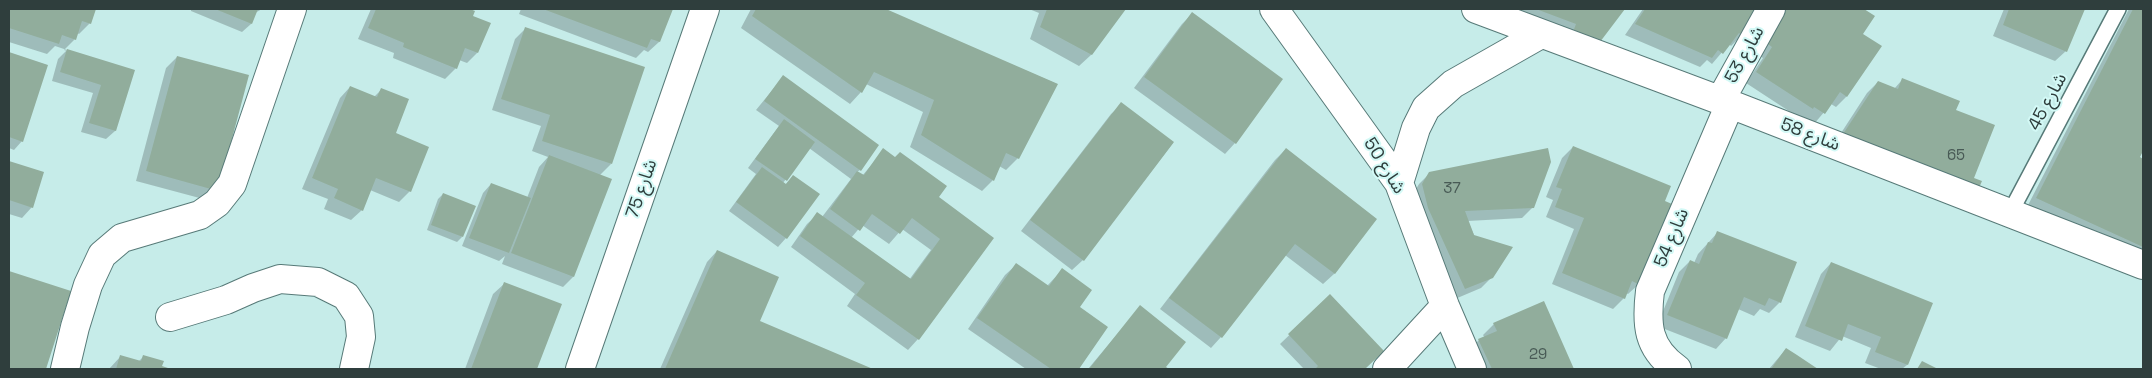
<!DOCTYPE html>
<html>
<head>
<meta charset="utf-8">
<style>
  body { margin:0 }
  #map { position:relative; width:2152px; height:378px; overflow:hidden; background:#c6ece9; font-family:"Space Grotesk",sans-serif }
  canvas { display:block }
  .frame { position:absolute; inset:0; border:10px solid #2f3e3d; pointer-events:none }
</style>
</head>
<body>
<div id="map">
<canvas width="2152" height="378"></canvas>
<div class="frame"></div>
</div>
<script>
const ctx = document.querySelector('canvas').getContext('2d');
ctx.lineJoin = 'round';
function paint(path, color) { ctx.fillStyle = color; ctx.fill(path, 'evenodd'); }
function stroke(path, color, width, dash) { ctx.strokeStyle = color; ctx.lineWidth = width; ctx.lineCap = dash ? 'butt' : 'round'; ctx.setLineDash(dash || []); ctx.stroke(path); }
function write(font, color, halo, rows, align = 'center') {
  ctx.font = font + ' "Space Grotesk","Noto Sans Arabic",sans-serif'; ctx.lineWidth = 4; ctx.setLineDash([]); ctx.textBaseline = 'middle'; ctx.strokeStyle = halo; ctx.fillStyle = color; for (const [text, x, y, turn = 0] of rows) {
    ctx.save(); ctx.translate(x, y); ctx.rotate((+turn || 0) * Math.PI / 180); ctx.textAlign = isNaN(turn) ? turn : align; if (halo) ctx.strokeText(text, 0, 0); ctx.fillText(text, 0, 0); ctx.restore();
  }
}
paint(new Path2D(`
  M 9,9 L 95,9 L 90,23 L 79,34 L 77,33 L 75,39 L 64,50 L 133,71 L 115,131 L 106,139 L 81,132 L 93,93 L 52,81 L 58,59 L 67,50 L 55,46 L 47,54 L 9,42 Z
  M 191,9 L 262,9 L 255,13 L 251,24 L 242,32 L 191,11 Z
  M 371,9 L 467,9 L 473,11 L 471,17 L 477,53 L 467,63 L 459,60 L 456,68 L 445,79 L 393,58 L 394,53 L 358,39 Z
  M 521,9 L 671,9 L 659,42 L 648,52 L 644,50 L 636,58 L 519,14 Z
  M 751,9 L 883,9 L 1057,84 L 1018,158 L 1006,170 L 999,166 L 993,180 L 982,191 L 910,147 L 923,112 L 866,84 L 861,92 L 850,104 L 741,28 Z
  M 1029,9 L 1125,9 L 1091,55 L 1079,66 L 1030,39 L 1039,13 Z
  M 1497,9 L 1623,9 L 1599,41 Z
  M 1643,9 L 1756,9 L 1742,35 L 1731,46 L 1729,44 L 1712,64 L 1707,60 L 1700,67 L 1625,35 Z
  M 1784,9 L 1862,9 L 1873,16 L 1862,34 L 1846,97 L 1836,107 L 1831,104 L 1814,124 L 1803,117 L 1801,119 L 1746,83 L 1763,58 L 1755,53 Z
  M 2004,9 L 2084,9 L 2066,51 L 2055,61 L 1993,36 Z
  M 2129,9 L 2143,9 L 2143,148 L 2138,158 L 2143,160 L 2143,250 L 2134,259 L 2026,209 Z
  M 1192,14 L 1235,143 L 1225,154 L 1134,88 L 1182,24 Z
  M 526,28 L 611,164 L 600,175 L 573,277 L 563,287 L 502,264 L 505,256 L 499,261 L 462,246 L 483,193 L 491,184 L 527,198 L 539,167 L 548,157 L 532,151 L 541,126 L 492,110 L 515,39 Z
  M 9,53 L 46,65 L 22,141 L 14,150 L 9,148 Z
  M 177,57 L 217,190 L 207,200 L 136,181 L 166,68 Z
  M 783,77 L 860,170 L 857,172 L 862,176 L 884,150 L 937,198 L 992,238 L 918,339 L 908,350 L 847,306 L 855,294 L 791,247 L 807,224 L 818,214 L 822,217 L 851,179 L 809,148 L 783,183 L 785,185 L 793,177 L 786,238 L 778,247 L 729,211 L 756,174 L 748,168 L 779,126 L 756,110 ZM 862,225 L 889,244 L 902,229 L 931,250 L 909,280 L 851,238 Z
  M 1902,80 L 1954,111 L 1972,179 L 1832,147 L 1867,93 L 1878,82 L 1894,89 Z
  M 350,87 L 374,97 L 382,89 L 410,191 L 399,202 L 370,190 L 362,210 L 351,220 L 324,209 L 328,199 L 302,189 L 340,98 Z
  M 1122,104 L 1173,143 L 1083,260 L 1072,270 L 1021,231 L 1111,114 Z
  M 1573,147 L 1639,284 L 1628,294 L 1626,293 L 1624,298 L 1613,309 L 1552,284 L 1574,229 L 1546,217 L 1553,200 L 1546,197 L 1562,158 Z
  M 1286,149 L 1376,219 L 1334,274 L 1323,284 L 1285,255 L 1221,337 L 1211,348 L 1160,309 L 1275,160 Z
  M 9,162 L 43,173 L 32,207 L 22,218 L 9,214 Z
  M 1430,173 L 1533,207 L 1522,218 L 1468,221 L 1492,277 L 1481,288 L 1455,299 L 1412,196 L 1419,184 Z
  M 443,194 L 462,237 L 457,242 L 427,230 L 438,199 Z
  M 1718,232 L 1780,302 L 1769,313 L 1760,309 L 1754,316 L 1738,309 L 1726,338 L 1716,349 L 1657,326 L 1679,272 L 1690,261 L 1694,263 L 1698,254 Z
  M 717,251 L 759,322 L 870,369 L 660,369 L 707,262 Z
  M 1831,263 L 1932,304 L 1907,365 L 1902,369 L 1881,369 L 1865,363 L 1871,348 L 1842,336 L 1830,351 L 1795,337 L 1821,274 Z
  M 1016,265 L 1047,286 L 1062,270 L 1078,308 L 1107,327 L 1077,369 L 1026,369 L 968,329 L 1005,275 Z
  M 9,272 L 69,292 L 45,369 L 9,369 Z
  M 504,284 L 560,305 L 536,369 L 465,369 L 493,294 Z
  M 1330,296 L 1382,351 L 1364,369 L 1304,369 L 1280,344 Z
  M 1543,303 L 1572,369 L 1477,369 L 1468,351 L 1479,340 L 1485,338 L 1483,335 L 1494,324 Z
  M 1140,307 L 1164,367 L 1167,369 L 1088,369 Z
  M 1786,349 L 1815,369 L 1769,369 Z
  M 144,356 L 161,367 L 169,369 L 109,369 L 120,357 L 138,362 Z`), '#0003');
paint(new Path2D(`
  M 10,9 L 96,9 L 91,24 L 82,21 L 76,40 L 62,35 L 59,44 L 9,28 Z
  M 215,9 L 258,9 L 252,24 Z
  M 376,9 L 470,9 L 475,11 L 473,16 L 491,23 L 478,53 L 465,48 L 457,69 L 403,47 L 404,43 L 368,28 Z
  M 543,9 L 673,9 L 660,42 L 651,39 L 647,48 Z
  M 756,9 L 886,9 L 1058,84 L 1019,159 L 1006,153 L 994,181 L 921,135 L 934,100 L 874,72 L 862,93 L 752,16 Z
  M 1047,9 L 1126,9 L 1092,55 L 1040,27 Z
  M 1536,9 L 1625,9 L 1600,42 L 1573,32 L 1576,24 Z
  M 1645,9 L 1757,9 L 1743,36 L 1739,33 L 1723,54 L 1718,50 L 1712,58 L 1635,24 Z
  M 1787,9 L 1864,9 L 1875,16 L 1863,34 L 1882,46 L 1847,97 L 1840,92 L 1825,114 L 1814,107 L 1813,109 L 1756,72 L 1772,47 L 1765,42 Z
  M 2009,9 L 2085,9 L 2067,52 L 2003,25 Z
  M 2133,9 L 2143,9 L 2143,151 L 2140,157 L 2143,159 L 2143,247 L 2036,198 Z
  M 1192,12 L 1283,79 L 1236,144 L 1144,77 Z
  M 525,27 L 645,67 L 612,164 L 542,141 L 550,115 L 501,99 Z
  M 67,49 L 135,70 L 116,131 L 89,123 L 101,85 L 60,72 Z
  M 9,52 L 48,65 L 23,142 L 9,137 Z
  M 177,56 L 249,75 L 218,191 L 146,171 Z
  M 783,75 L 879,145 L 861,171 L 764,101 Z
  M 1902,78 L 1960,101 L 1956,110 L 1995,125 L 1974,178 L 1982,181 L 1978,190 L 1841,137 L 1878,81 L 1898,89 Z
  M 350,86 L 377,97 L 381,88 L 409,99 L 396,133 L 429,147 L 411,192 L 376,178 L 363,211 L 334,198 L 338,189 L 312,178 Z
  M 1121,102 L 1174,142 L 1084,261 L 1030,220 Z
  M 784,119 L 815,142 L 787,181 L 755,159 Z
  M 1573,146 L 1671,186 L 1665,201 L 1672,204 L 1640,285 L 1632,281 L 1625,299 L 1562,273 L 1584,218 L 1555,207 L 1562,189 L 1556,187 Z
  M 883,148 L 895,157 L 900,152 L 947,186 L 939,197 L 994,238 L 919,340 L 856,295 L 865,283 L 800,236 L 817,212 L 911,279 L 940,239 L 912,218 L 900,234 L 872,214 L 860,231 L 830,209 L 857,171 L 864,175 Z
  M 1286,148 L 1377,219 L 1335,274 L 1295,244 L 1222,338 L 1169,298 Z
  M 1548,148 L 1551,162 L 1534,208 L 1465,211 L 1474,235 L 1513,247 L 1493,278 L 1465,289 L 1428,208 L 1422,184 L 1429,172 Z
  M 549,155 L 612,179 L 574,277 L 511,253 Z
  M 9,161 L 44,172 L 33,208 L 9,200 Z
  M 762,167 L 786,184 L 793,175 L 820,194 L 787,239 L 736,202 Z
  M 491,183 L 531,198 L 509,253 L 469,238 Z
  M 443,193 L 476,206 L 463,237 L 431,225 Z
  M 1717,231 L 1797,262 L 1781,303 L 1769,298 L 1765,306 L 1744,297 L 1727,339 L 1667,315 L 1690,260 L 1699,264 L 1708,242 L 1712,243 Z
  M 717,250 L 779,277 L 760,321 L 873,369 L 665,369 Z
  M 1831,262 L 1933,303 L 1908,365 L 1875,352 L 1881,337 L 1848,324 L 1842,341 L 1805,326 Z
  M 1016,263 L 1049,286 L 1062,268 L 1092,290 L 1080,307 L 1108,327 L 1079,369 L 1051,369 L 977,318 Z
  M 9,271 L 71,291 L 46,369 L 9,369 Z
  M 504,282 L 562,304 L 537,369 L 471,369 Z
  M 1330,294 L 1384,351 L 1365,369 L 1315,369 L 1318,366 L 1288,334 Z
  M 1544,301 L 1574,369 L 1492,369 L 1478,339 L 1497,331 L 1493,323 Z
  M 1140,305 L 1186,342 L 1166,367 L 1169,369 L 1089,369 Z
  M 1786,348 L 1797,355 L 1818,369 L 1771,369 Z
  M 120,355 L 141,361 L 143,355 L 164,361 L 162,366 L 171,369 L 116,369 Z
  M 1922,361 L 1938,369 L 1917,369 Z`), '#91ad9c');
const service = new Path2D(`
  M 2010,213 L 2118,9`);
const minor = new Path2D(`
  M 1274,9 L 1399,183 L 1445,306 L 1472,369
  M 1476,9 L 1730,104 L 2143,265
  M 1720,101 L 1771,9
  M 1399,183 L 1416,128 L 1426,108 L 1453,84 L 1541,34
  M 170,317 L 226,300 L 253,288 L 280,279 L 318,282 L 346,296 L 359,316 L 361,337 L 354,369
  M 65,369 L 75,327 L 88,285 L 102,255 L 122,238 L 200,215 L 217,203 L 232,184 L 292,9
  M 1387,369 L 1445,306
  M 1677,369 C 1647,348 1646,324 1650,291 L 1730,104`);
const tertiary = new Path2D(`
  M 580,369 L 705,9`);
stroke(service, '#577a78', 18);
stroke(minor, '#577a78', 30);
stroke(tertiary, '#577a78', 30);
stroke(service, '#fff', 15);
stroke(minor, '#fff', 28);
stroke(tertiary, '#fff', 28);
write('15px', '#485a55', null, [
  ["65",1956,156],
  ["37",1452,189],
  ["29",1538,355]
]);
write('18px', '#2f3e3d', '#d3f9f6', [
  ["شارع 53",1745,55,-61],
  ["شارع 45",2048,102,-62],
  ["شارع 58",1810,135,21],
  ["شارع 50",1384,166,58],
  ["شارع 75",642,189,-71],
  ["شارع 54",1672,238,-67]
]);
</script>
</body>
</html>
